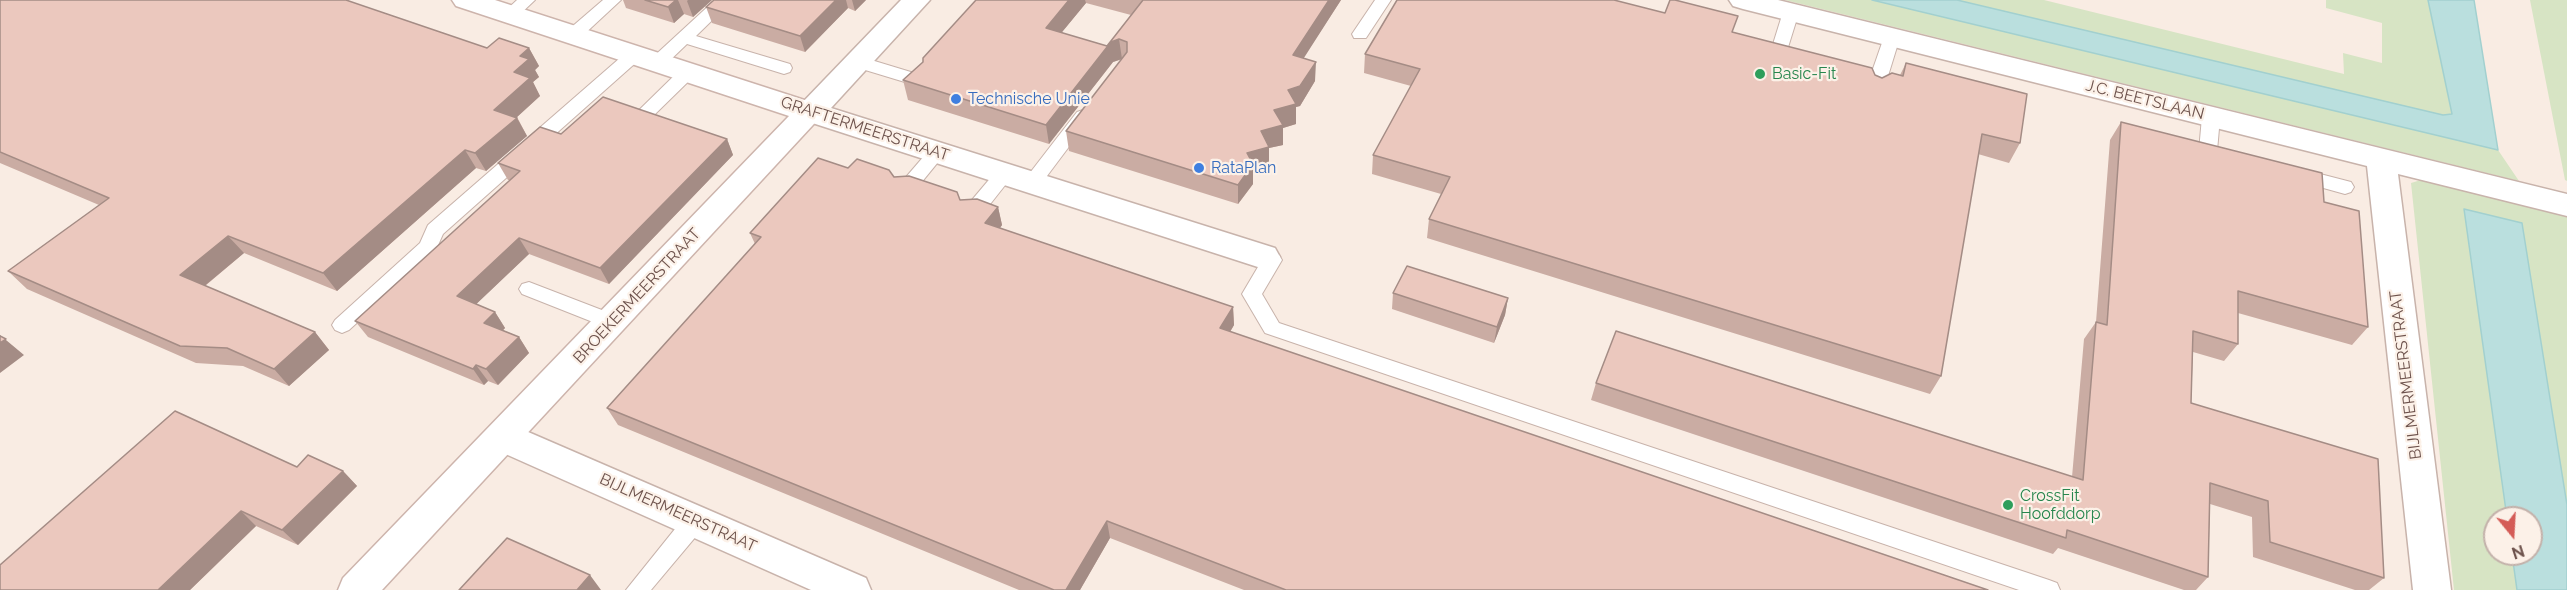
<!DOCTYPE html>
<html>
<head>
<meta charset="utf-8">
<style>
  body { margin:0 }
  #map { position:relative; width:2567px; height:590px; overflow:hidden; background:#f9ece3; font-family:Raleway,sans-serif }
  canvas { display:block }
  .north { position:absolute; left:2483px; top:506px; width:60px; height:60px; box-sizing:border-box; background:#fcf1e8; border:2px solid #c3b1aa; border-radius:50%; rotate:162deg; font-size:16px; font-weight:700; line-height:24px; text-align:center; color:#6d524c }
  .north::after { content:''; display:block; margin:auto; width:21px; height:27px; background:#d45c57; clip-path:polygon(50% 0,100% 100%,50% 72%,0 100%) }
</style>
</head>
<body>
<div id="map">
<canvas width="2567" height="590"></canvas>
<div class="north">N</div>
</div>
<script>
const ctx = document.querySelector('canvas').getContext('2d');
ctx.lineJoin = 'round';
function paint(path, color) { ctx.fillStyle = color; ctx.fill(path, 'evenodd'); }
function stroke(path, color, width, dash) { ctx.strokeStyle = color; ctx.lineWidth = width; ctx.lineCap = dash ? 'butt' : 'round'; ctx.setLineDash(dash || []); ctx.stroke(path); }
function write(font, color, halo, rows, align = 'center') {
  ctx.font = font + ' Raleway,sans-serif'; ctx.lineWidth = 4.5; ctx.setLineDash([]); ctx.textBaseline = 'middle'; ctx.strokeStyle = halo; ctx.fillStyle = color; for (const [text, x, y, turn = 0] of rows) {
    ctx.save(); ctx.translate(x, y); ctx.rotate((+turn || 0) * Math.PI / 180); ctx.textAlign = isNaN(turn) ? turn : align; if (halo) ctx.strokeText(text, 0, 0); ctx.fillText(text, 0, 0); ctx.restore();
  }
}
paint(new Path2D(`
  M 1785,0 L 1872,0 L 2498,150 L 2519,181 Z
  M 1957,0 L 2044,0 L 2344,74 L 2343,53 L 2382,63 L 2382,23 L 2326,8 L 2326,0 L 2428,0 L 2452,114 L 2443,115 Z
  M 2530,0 L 2567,0 L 2567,181 L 2565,180 Z
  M 2421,180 L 2567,216 L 2567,505 L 2495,518 L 2495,554 L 2512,554 L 2517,590 L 2454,590 L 2411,183 Z`), '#d7e4c4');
const water = new Path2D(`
  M 1872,0 L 1957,0 L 2443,115 L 2452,114 L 2428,0 L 2474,0 L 2498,150 Z
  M 2464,209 L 2522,223 L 2567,505 L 2567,590 L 2517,590 L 2512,554 L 2531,554 L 2531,518 L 2507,518 Z`);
paint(water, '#badfde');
stroke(water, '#a2d0cf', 1.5);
const lane = new Path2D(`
  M 517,0 L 535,0 L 516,18 L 504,18 L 502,14 Z
  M 603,0 L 621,0 L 579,39 L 567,39 L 565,35 L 567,31 Z
  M 715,0 L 733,0 L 696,36 L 790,64 L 792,68 L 790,72 L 784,74 L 687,44 L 664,66 L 652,66 L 650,62 L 652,58 Z
  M 1375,0 L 1391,0 L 1366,38 L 1354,38 L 1352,34 Z
  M 1791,7 L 1799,12 L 1785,57 L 1777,63 L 1771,61 L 1769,57 L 1783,12 Z
  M 1892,32 L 1900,37 L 1884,89 L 1875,95 L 1869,93 L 1866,89 L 1884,37 Z
  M 634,49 L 642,55 L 640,59 L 443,234 L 435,252 L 349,330 L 342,333 L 335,330 L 332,325 L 335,320 L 420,243 L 428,225 L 628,51 Z
  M 858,56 L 924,76 L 927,80 L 918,86 L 852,66 L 850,62 L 852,58 Z
  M 688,66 L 696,72 L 694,76 L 648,121 L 636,121 L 633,117 L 636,113 L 682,68 Z
  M 1083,110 L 1089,112 L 1092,116 L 1038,188 L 1026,188 L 1023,183 L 1026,178 L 1077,112 Z
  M 2211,111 L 2220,117 L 2217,151 L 2214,155 L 2202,155 L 2199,151 L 2202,117 Z
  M 937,146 L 943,148 L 946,152 L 943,156 L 912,194 L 900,194 L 897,189 L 900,184 L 931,148 Z
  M 1004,168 L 1010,169 L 1013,174 L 1010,179 L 980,217 L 966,217 L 964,212 L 966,207 L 998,169 Z
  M 2297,168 L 2351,182 L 2354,187 L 2351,192 L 2345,194 L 2291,179 L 2288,174 L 2291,169 Z
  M 1272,253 L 1279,255 L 1282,260 L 1262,294 L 1279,323 L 2049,580 L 2057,583 L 2060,590 L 2019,590 L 1265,333 L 1242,294 L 1265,255 Z
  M 529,282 L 620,317 L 623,322 L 620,327 L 613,330 L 522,294 L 519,289 L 522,284 Z
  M 695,511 L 703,514 L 706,521 L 703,528 L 651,590 L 626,590 L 687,514 Z`);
const street = new Path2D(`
  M 901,0 L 930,0 L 831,108 L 1275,248 L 1280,257 L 1275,266 L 1264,269 L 800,119 L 795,112 L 800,105 Z
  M 1729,0 L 1778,0 L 2567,194 L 2567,216 L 2398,174 L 2451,590 L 2413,590 L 2367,166 L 1743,9 L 1733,6 Z
  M 505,422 L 866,578 L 871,590 L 811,590 L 492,448 L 487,437 L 492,426 Z`);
const secondary = new Path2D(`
  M 452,0 L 495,0 L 820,105 L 825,112 L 382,590 L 338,590 L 343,578 L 789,116 L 456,6 Z`);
stroke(lane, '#c8b3ab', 2);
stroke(street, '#c8b3ab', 3);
stroke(secondary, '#cdb4ac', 3);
paint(lane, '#fff');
paint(street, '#fff');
paint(secondary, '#fff');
paint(new Path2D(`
  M 0,0 L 487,48 L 529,48 L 539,66 L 535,70 L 539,77 L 533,82 L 540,96 L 517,117 L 527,136 L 486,171 L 476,168 L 337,291 L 244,253 L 205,286 L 315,332 L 329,350 L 289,386 L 243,366 L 196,363 L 27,289 L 8,271 L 99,205 L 0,163 Z
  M 623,0 L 712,0 L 693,17 L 684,14 L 674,23 L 626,8 Z
  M 714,0 L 866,0 L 855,11 L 848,8 L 805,52 L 712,23 L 706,7 Z
  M 976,0 L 1341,0 L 1303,58 L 1315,81 L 1300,106 L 1296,107 L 1296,124 L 1283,128 L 1283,145 L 1269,148 L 1269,167 L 1253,171 L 1253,184 L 1238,204 L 1069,151 L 1066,131 L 1122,59 L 1113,62 L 1049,144 L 908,100 L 903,80 L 923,62 ZM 1086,3 L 1131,15 L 1107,46 L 1061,33 Z
  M 1733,32 L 1882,78 L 1900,75 L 1906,63 L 2020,143 L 2009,163 L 1978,154 L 1941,376 L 1930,394 L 1427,238 L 1429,219 L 1441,194 L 1372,174 L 1373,155 L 1411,86 L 1364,73 L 1365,54 Z
  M 2121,122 L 2324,202 L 2368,327 L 2352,345 L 2238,313 L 2238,344 L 2224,361 L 2193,352 L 2191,403 L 2384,578 L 2369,590 L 2355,590 L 2253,557 L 2252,517 L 2210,504 L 2208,577 L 2196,590 L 2184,590 L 2058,548 L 2053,554 L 1591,400 L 1596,383 L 2072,477 L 2084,339 L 2096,322 L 2110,140 Z
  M 561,134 L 727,139 L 733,155 L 609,284 L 529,254 L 476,304 L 495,312 L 505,328 L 503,330 L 519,337 L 529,353 L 498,385 L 488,381 L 484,385 L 368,337 L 355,321 L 510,180 L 508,180 L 498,163 Z
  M 848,168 L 894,177 L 960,200 L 998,207 L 1002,225 L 1000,228 L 1233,307 L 1234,325 L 1230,332 L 1988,590 L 1244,590 L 1110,538 L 1080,590 L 1019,590 L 618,425 L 607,408 L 755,244 L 750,233 Z
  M 1393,293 L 1508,298 L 1505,315 L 1494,343 L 1392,309 Z
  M 343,471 L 357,486 L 298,545 L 256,526 L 190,590 L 0,590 Z`), '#caaca3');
paint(new Path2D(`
  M 676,0 L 678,0 L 684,14 L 674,23 L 668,7 Z
  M 688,0 L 712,0 L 693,17 L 687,1 Z
  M 836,0 L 846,0 L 848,8 L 805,52 L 800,36 Z
  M 852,0 L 866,0 L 855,11 Z
  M 1069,0 L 1085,0 L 1086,3 L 1049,48 L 1046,28 Z
  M 1329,0 L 1341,0 L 1293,75 L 1293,55 Z
  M 1119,39 L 1122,59 L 1113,62 L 1049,144 L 1046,125 L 1111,42 Z
  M 529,48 L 539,66 L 535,70 L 539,77 L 533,82 L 540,96 L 505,128 L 494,110 L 514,72 L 520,56 Z
  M 1316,62 L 1315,81 L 1300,106 L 1296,107 L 1296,124 L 1283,128 L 1283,145 L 1269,148 L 1269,167 L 1253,171 L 1253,184 L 1238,204 L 1238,185 L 1247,153 L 1288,90 Z
  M 517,118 L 527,136 L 486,171 L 475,153 Z
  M 727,139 L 733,155 L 609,284 L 600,268 Z
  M 465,150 L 476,168 L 337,291 L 323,273 Z
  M 998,207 L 1002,225 L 990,242 L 985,223 Z
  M 228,236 L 244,253 L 196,293 L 180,275 Z
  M 519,238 L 529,254 L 468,312 L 457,296 Z
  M 1508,298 L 1505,315 L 1494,343 L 1497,327 Z
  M 1233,307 L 1234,325 L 1221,347 L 1220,328 Z
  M 495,312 L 505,328 L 495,339 L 484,323 Z
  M 315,332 L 329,350 L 289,386 L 274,369 Z
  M 0,335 L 24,355 L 0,373 Z
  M 519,337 L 529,353 L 498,385 L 486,369 Z
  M 476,365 L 488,381 L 484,385 L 473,369 Z
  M 343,471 L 357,486 L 298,545 L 282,530 Z
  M 241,511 L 256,526 L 190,590 L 158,590 Z
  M 1107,521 L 1110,538 L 1080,590 L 1066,590 Z
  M 590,575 L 601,590 L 577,590 Z`), '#a48c85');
const building = new Path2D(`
  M 0,0 L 346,0 L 487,48 L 499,38 L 529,48 L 520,56 L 529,59 L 514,72 L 530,78 L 494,110 L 517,118 L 475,153 L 465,150 L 323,273 L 228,236 L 180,275 L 315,332 L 274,369 L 227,348 L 180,346 L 8,271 L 109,198 L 0,152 Z
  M 645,0 L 676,0 L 668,7 Z
  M 714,0 L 836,0 L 800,36 L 706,7 Z
  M 976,0 L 1069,0 L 1046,28 L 1107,46 L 1143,0 L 1329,0 L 1293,55 L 1316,62 L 1300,86 L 1288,90 L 1296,104 L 1274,110 L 1283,125 L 1261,131 L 1269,147 L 1247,153 L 1253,164 L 1238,185 L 1066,131 L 1127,52 L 1127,42 L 1119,39 L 1111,42 L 1046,125 L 903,80 L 923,62 L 923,58 Z
  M 1397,0 L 1614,0 L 1665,13 L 1670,0 L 1675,0 L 1738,16 L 1732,32 L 1872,68 L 1875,75 L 1882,78 L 1892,73 L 1903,76 L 1906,63 L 2027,94 L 2020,143 L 1982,134 L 1941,376 L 1429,219 L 1450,177 L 1373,155 L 1420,69 L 1365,54 Z
  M 603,97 L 727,139 L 600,268 L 519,238 L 457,296 L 495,312 L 484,323 L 519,337 L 486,369 L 476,365 L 473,369 L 355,321 L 520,171 L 498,163 L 540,127 L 561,134 Z
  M 2121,122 L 2322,173 L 2324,202 L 2359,211 L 2368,327 L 2238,291 L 2238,344 L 2193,331 L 2191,403 L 2378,459 L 2384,578 L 2270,542 L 2268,501 L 2210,483 L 2208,577 L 2067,530 L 2066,538 L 1596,383 L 1616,331 L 2083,480 L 2096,322 L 2107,325 Z
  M 818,158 L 848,168 L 857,159 L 889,170 L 894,177 L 909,176 L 957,192 L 960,200 L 977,199 L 998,207 L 985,223 L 1233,307 L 1220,328 L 1988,590 L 1286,590 L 1107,521 L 1066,590 L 1054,590 L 607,408 L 761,237 L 750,233 Z
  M 1407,266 L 1508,298 L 1497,327 L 1393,293 Z
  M 0,336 L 6,339 L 0,343 Z
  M 175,411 L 297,467 L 308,455 L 343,471 L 282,530 L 241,511 L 158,590 L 0,590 L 0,565 Z
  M 507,538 L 590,575 L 577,590 L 459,590 Z`);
paint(building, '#ebc8be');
stroke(building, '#a48c85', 1.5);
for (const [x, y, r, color] of [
  [1760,74,6,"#2e9e5b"],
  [956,99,6,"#3f7fe0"],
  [1199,168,6,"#3f7fe0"],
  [2008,505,6,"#2e9e5b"]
]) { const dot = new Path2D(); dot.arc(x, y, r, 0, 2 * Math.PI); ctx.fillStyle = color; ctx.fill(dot); stroke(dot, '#fcf1e8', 2); }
write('16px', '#27864d', '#fcf1e8', [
  ["Basic-Fit",1772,74],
  ["CrossFit",2020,496],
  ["Hoofddorp",2020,514]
], 'left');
write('16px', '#366cbe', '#fcf1e8', [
  ["Technische Unie",968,99],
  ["RataPlan",1211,168]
], 'left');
write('16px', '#6d524c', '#fcf1e8', [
  ["J.C. BEETSLAAN",2145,100,14],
  ["GRAFTERMEERSTRAAT",865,129,18],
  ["BROEKERMEERSTRAAT",637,296,-47],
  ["BIJLMERMEERSTRAAT",2406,375,-97],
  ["BIJLMERMEERSTRAAT",678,513,24]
]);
</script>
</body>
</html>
